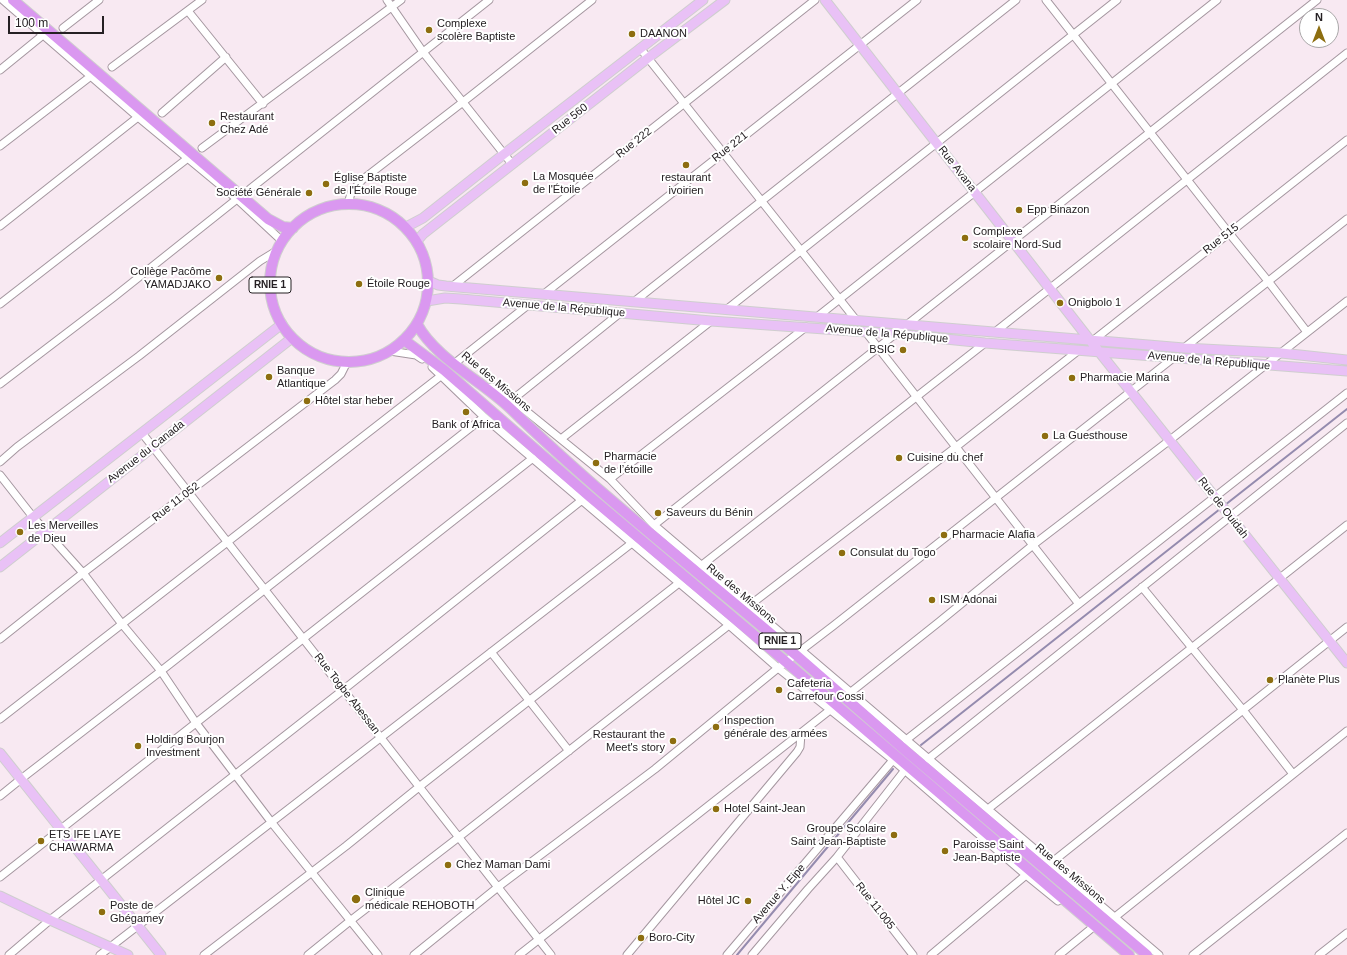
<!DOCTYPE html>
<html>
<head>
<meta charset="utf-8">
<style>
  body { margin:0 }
  #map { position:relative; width:1347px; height:955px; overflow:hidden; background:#f8e9f2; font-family:Helvetica,sans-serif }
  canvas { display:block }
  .north { position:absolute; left:1299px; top:8px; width:40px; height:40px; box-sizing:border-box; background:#fff; border:1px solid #a8a6a7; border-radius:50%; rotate:0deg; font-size:11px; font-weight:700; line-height:16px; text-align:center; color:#252023 }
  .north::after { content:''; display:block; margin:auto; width:14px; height:18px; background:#8d6e10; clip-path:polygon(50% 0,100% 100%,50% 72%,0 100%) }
  .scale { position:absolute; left:8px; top:16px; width:96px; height:18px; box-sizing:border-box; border:2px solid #252023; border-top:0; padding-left:5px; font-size:12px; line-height:14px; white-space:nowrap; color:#252023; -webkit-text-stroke:3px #fff; paint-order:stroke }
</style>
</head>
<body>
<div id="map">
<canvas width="1347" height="955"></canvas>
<div class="north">N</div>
<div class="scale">100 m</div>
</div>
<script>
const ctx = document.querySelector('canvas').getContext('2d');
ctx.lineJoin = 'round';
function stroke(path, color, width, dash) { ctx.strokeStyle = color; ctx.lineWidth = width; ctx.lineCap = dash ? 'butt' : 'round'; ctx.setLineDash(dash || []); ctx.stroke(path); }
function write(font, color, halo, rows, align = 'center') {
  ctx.font = font + ' Helvetica,sans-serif'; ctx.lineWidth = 4; ctx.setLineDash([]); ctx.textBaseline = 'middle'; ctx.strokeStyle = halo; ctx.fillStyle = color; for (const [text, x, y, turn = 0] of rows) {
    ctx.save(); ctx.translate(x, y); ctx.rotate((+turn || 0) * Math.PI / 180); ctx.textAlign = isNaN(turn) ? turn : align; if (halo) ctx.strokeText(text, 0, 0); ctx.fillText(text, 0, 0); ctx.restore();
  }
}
stroke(new Path2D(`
  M 1225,505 L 1347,409
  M 921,745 L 1220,509
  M 737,955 L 893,769`), '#948bae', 2);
const minor = new Path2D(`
  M 3,0 L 138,117 L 237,199 L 282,241
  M 387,0 L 423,52 L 512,164
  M 1046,0 L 1229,233 L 1268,281 L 1307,332
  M 188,11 L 263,104
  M 63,28 L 99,0
  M 640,48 L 856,320
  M 112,67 L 202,0
  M 0,70 L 43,35
  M 162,113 L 226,57
  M 0,146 L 91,76
  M 202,148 L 401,0
  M 250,189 L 489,0
  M 348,204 L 351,193 L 362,180 L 463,102 L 592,0
  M 0,226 L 138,117
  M 453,286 L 815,0
  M 544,294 L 917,0
  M 635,301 L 1016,0
  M 0,304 L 188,158
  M 726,310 L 1117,0
  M 817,317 L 1217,0
  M 865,331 L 1079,604
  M 995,332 L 1347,53
  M 1095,339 L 1347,140
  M 1184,348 L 1347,219
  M 390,351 L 416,355 L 422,359
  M 455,363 L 528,305
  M 432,367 L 484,417 L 632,543 L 729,625 L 778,668 L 893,760 L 1026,875 L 1058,901
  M 0,384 L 114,297 L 237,199
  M 487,388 L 494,387 L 499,389 L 610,479 L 654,525 L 1159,955
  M 512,400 L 620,313
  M 142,433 L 551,955
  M 561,439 L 711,321
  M 0,462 L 17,447 L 139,356 L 260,261 L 278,250
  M 0,475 L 33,517 L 83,573 L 122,624 L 161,671 L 196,723 L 272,823 L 378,955
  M 610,479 L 806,327
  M 654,525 L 1317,0
  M 702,565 L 985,343
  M 1142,587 L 1243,710 L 1293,774
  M 750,605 L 956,447 L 1079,350
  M 0,639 L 83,573 L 335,380 L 341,374 L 347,362
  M 491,652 L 569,751
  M 851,692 L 939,622 L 1033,545 L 1170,440 L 1347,301
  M 0,719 L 442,375
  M 906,740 L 1347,393
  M 928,759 L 1347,423
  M 0,796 L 21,779 L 161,671 L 484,417
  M 988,809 L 1347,525
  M 837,857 L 913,955
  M 1051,863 L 1347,627
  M 0,877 L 533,458
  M 1115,917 L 1347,731
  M 9,955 L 50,920 L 343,690 L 582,500
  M 100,955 L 632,543
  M 204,955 L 346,846 L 419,787 L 679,583
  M 308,955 L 350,921 L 459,837 L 729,625
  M 414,955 L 498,887 L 655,769 L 778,668 L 833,626 L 1172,359
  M 519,955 L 830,710
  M 627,955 L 797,752 L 800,747 L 801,734
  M 727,955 L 893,760
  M 752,955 L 808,889 L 837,857 L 905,770
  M 931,955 L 1026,875
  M 1059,955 L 1092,928
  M 1193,955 L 1347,833
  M 1319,955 L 1347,933`);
const major = new Path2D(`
  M 825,0 L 1089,339 L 1347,663
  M 406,227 L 423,218 L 504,154 L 703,0
  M 417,241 L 423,234 L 648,58 L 725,0
  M 429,281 L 438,285 L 446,286 L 1184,348 L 1281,353 L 1347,360
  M 427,301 L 445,298 L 461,299 L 711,321 L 896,334 L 985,343 L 1347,371
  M 0,543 L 282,324
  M 0,567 L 292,338
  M 0,753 L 161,955
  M 0,896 L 50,920 L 128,955`);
const highway = new Path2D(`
  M 13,0 L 268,219 L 283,227 L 293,228
  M270 283a79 79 0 1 1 158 0a79 79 0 1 1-158 0Z
  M 417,324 C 435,358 482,381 510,408 C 600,496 700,573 796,655 C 833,687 869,719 906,751 C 986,819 1066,887 1147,955
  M 404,340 L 444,370 L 589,496 L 786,662 L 1129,955`);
stroke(minor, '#a4969f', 9);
stroke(major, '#cfcecf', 11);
stroke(highway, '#cfcecf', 12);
stroke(minor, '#fff', 7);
stroke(major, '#e9c1f6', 9);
stroke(highway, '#da98f0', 10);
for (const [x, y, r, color] of [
  [429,30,4,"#8d6e10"],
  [632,34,4,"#8d6e10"],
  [212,123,4,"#8d6e10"],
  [686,165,4,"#8d6e10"],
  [525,183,4,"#8d6e10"],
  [326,184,4,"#8d6e10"],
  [309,193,4,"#8d6e10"],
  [1019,210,4,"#8d6e10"],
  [965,238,4,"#8d6e10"],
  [219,278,4,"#8d6e10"],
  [359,284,4,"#8d6e10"],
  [1060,303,4,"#8d6e10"],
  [903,350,4,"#8d6e10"],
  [269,377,4,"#8d6e10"],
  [1072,378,4,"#8d6e10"],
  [307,401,4,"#8d6e10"],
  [466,412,4,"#8d6e10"],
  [1045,436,4,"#8d6e10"],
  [899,458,4,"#8d6e10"],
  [596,463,4,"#8d6e10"],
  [658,513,4,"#8d6e10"],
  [20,532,4,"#8d6e10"],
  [944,535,4,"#8d6e10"],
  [842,553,4,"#8d6e10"],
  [932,600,4,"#8d6e10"],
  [1270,680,4,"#8d6e10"],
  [779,690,4,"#8d6e10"],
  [716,727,4,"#8d6e10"],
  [673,741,4,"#8d6e10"],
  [138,746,4,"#8d6e10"],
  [716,809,4,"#8d6e10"],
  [894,835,4,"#8d6e10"],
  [41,841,4,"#8d6e10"],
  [945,851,4,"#8d6e10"],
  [448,865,4,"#8d6e10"],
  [356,899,5,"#8d6e10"],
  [748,901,4,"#8d6e10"],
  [102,912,4,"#8d6e10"],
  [641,938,4,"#8d6e10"]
]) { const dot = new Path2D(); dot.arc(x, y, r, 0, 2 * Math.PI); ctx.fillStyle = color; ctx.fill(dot); stroke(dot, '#fff', 1.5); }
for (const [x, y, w] of [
  [270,285,42],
  [780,641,42]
]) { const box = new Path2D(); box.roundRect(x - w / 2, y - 8, w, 16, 3); ctx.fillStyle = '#fff'; ctx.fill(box); stroke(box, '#252023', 1); }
write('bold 10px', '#252023', null, [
  ["RNIE 1",270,285],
  ["RNIE 1",780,641]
]);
write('11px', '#252023', '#fff', [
  ["Complexe",437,24],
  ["scolère Baptiste",437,37],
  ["DAANON",640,34],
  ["Restaurant",220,117],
  ["Chez Adé",220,130],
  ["La Mosquée",533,177],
  ["de l'Étoile",533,190],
  ["Église Baptiste",334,178],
  ["de l'Étoile Rouge",334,191],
  ["restaurant",686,178,"center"],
  ["ivoirien",686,191,"center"],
  ["Société Générale",301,193,"right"],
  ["Epp Binazon",1027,210],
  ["Complexe",973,232],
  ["scolaire Nord-Sud",973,245],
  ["Collège Pacôme",211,272,"right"],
  ["YAMADJAKO",211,285,"right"],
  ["Étoile Rouge",367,284],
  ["Onigbolo 1",1068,303],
  ["BSIC",895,350,"right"],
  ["Banque",277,371],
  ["Atlantique",277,384],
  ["Pharmacie Marina",1080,378],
  ["Hôtel star heber",315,401],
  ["Bank of Africa",466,425,"center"],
  ["La Guesthouse",1053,436],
  ["Pharmacie",604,457],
  ["de l’étoille",604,470],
  ["Cuisine du chef",907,458],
  ["Saveurs du Bénin",666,513],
  ["Les Merveilles",28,526],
  ["de Dieu",28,539],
  ["Pharmacie Alafia",952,535],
  ["Consulat du Togo",850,553],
  ["ISM Adonai",940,600],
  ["Planète Plus",1278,680],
  ["Cafeteria",787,684],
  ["Carrefour Cossi",787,697],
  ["Inspection",724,721],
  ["générale des armées",724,734],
  ["Restaurant the",665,735,"right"],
  ["Meet's story",665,748,"right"],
  ["Holding Bourjon",146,740],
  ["Investment",146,753],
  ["Hotel Saint-Jean",724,809],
  ["Groupe Scolaire",886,829,"right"],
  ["Saint Jean-Baptiste",886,842,"right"],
  ["ETS IFE LAYE",49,835],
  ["CHAWARMA",49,848],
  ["Paroisse Saint",953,845],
  ["Jean-Baptiste",953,858],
  ["Chez Maman Dami",456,865],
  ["Clinique",365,893],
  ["médicale REHOBOTH",365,906],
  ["Hôtel JC",740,901,"right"],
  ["Poste de",110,906],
  ["Gbégamey",110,919],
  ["Boro-City",649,938]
], 'left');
write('11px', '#252023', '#fff', [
  ["Rue 560",570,119,-38],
  ["Rue 222",634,143,-38],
  ["Rue 221",730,147,-38],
  ["Rue Avana",957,169,52],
  ["Rue 515",1221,239,-38],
  ["Avenue de la République",564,308,5],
  ["Avenue de la République",887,334,5],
  ["Avenue de la République",1209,361,5],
  ["Rue des Missions",496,382,40],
  ["Avenue du Canada",146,452,-38],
  ["Rue 11.052",176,502,-38],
  ["Rue de Ouidah",1223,508,52],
  ["Rue des Missions",741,594,40],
  ["Rue Togbe Abessan",347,694,52],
  ["Rue des Missions",1070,874,40],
  ["Avenue Y. Eipe",779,894,-49],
  ["Rue 11.005",875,906,52]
]);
</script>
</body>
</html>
